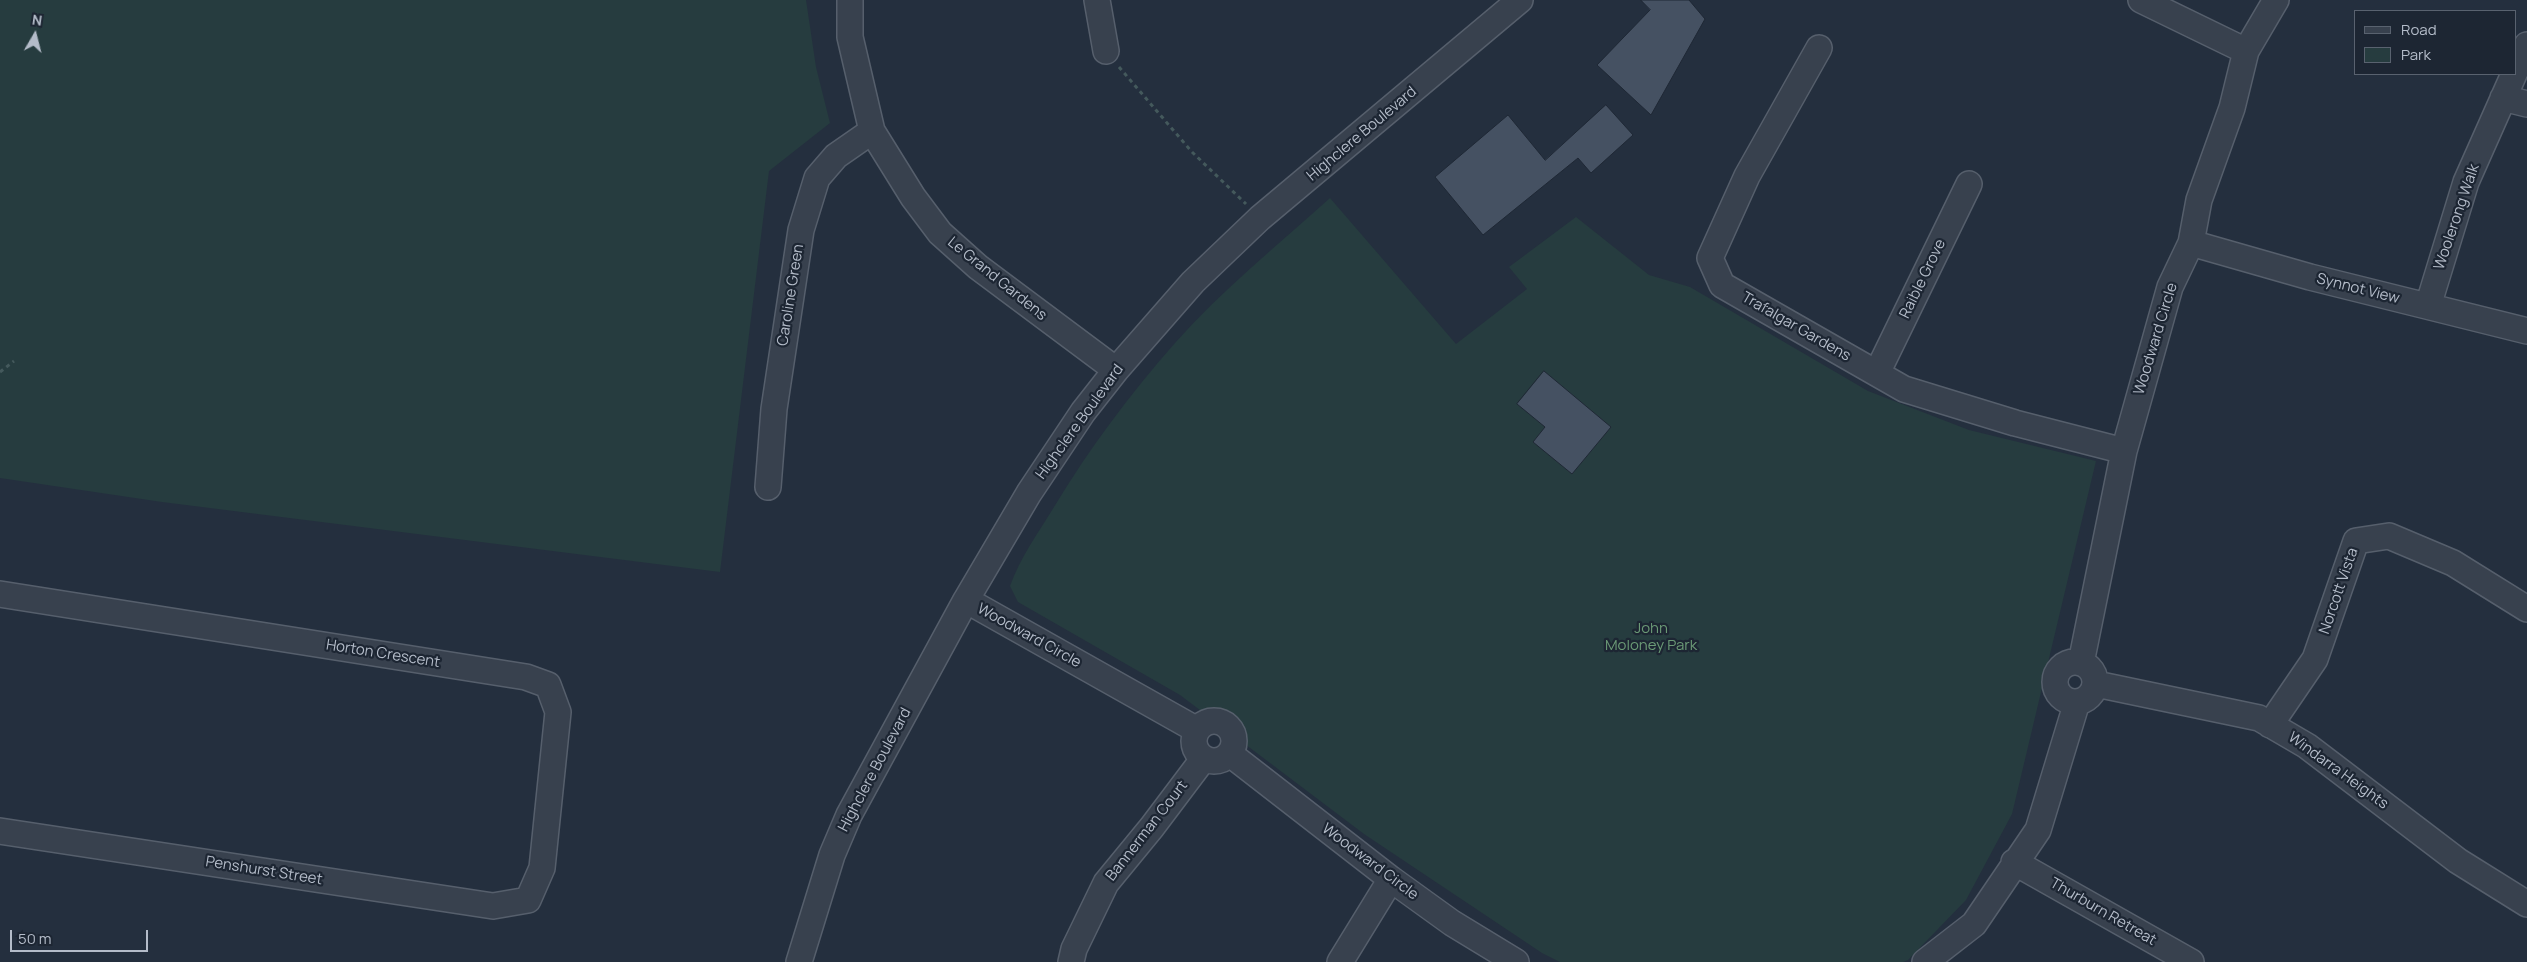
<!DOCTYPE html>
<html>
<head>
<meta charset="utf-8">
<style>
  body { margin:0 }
  #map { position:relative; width:2527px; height:962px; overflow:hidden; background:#242f3e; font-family:Manrope,sans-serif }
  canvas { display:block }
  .legend { position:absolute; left:2354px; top:10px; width:162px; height:65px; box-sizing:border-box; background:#1d2633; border:1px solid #59626f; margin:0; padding:6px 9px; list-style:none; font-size:15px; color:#b4bcc9 }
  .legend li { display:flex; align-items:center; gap:10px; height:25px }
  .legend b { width:25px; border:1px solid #59626f }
  .north { position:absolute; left:10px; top:10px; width:50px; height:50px; -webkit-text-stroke:4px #1d2633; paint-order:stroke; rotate:8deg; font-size:14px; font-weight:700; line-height:20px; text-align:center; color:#b4bcc9 }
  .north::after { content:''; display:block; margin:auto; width:18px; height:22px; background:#b4bcc9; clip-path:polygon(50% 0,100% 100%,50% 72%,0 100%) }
  .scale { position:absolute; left:10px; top:930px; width:138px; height:22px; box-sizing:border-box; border:2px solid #b4bcc9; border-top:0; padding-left:6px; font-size:15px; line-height:18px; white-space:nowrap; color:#b4bcc9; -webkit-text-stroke:4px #1d2633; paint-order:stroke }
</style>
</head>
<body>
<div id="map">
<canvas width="2527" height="962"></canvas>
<ul class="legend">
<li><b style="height:6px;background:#38414e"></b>Road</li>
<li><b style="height:14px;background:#263c3f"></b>Park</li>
</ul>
<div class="north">N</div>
<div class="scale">50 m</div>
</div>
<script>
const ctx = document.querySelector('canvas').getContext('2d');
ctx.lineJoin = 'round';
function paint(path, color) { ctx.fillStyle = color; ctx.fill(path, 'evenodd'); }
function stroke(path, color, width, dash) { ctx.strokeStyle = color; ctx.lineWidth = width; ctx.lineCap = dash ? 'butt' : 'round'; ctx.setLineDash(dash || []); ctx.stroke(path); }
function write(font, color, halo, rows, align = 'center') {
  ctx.font = font + ' Manrope,sans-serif'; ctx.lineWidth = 4.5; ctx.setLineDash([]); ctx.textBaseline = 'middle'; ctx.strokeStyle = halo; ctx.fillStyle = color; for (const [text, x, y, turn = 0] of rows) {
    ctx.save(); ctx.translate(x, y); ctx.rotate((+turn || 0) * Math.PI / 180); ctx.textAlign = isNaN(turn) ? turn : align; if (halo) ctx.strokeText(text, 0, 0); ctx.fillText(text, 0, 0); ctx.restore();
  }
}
paint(new Path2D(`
  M 0,0 L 806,0 L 816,67 L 830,123 L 769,171 L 720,572 L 162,502 L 0,478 Z
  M 1330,198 L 1456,344 L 1527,289 L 1509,267 L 1576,217 L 1649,275 L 1690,287 L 1868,391 L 1969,430 L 2096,461 L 2012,814 L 1966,900 L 1908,960 L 1903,962 L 1560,962 L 1542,953 L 1364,834 L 1180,695 L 1018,602 L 1010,586 C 1020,558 1038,533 1054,507 C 1089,449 1130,394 1175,343 C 1222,290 1278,245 1330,198 Z`), '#263c3f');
const building = new Path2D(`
  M 1641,0 L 1689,0 L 1705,19 L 1651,115 L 1597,65 L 1650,10 Z
  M 1606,105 L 1633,135 L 1591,173 L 1578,158 L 1483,235 L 1435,177 L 1508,115 L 1545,160 Z
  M 1544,371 L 1611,427 L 1572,474 L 1533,442 L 1545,427 L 1517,404 Z`);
paint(building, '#455162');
stroke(building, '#1f2835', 1);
const minor = new Path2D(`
  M 850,0 L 850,37 L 872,131 L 913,197 L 940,233 L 978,267 L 1116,370
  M 1097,0 L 1106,51
  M 2141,0 L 2246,51
  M 1819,48 L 1747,176 L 1710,258 L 1722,285 L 1904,389 L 2015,423 L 2124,451
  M 2516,70 L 2527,45
  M 2503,98 L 2527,104
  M 2191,243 L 2310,277 L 2527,331
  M 2428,306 L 2466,182 L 2514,74
  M 1877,373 L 1969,184
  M 768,487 L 774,409 L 801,230 L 817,178 L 836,156 L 872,131
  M 0,594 L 526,677 L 548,685 L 558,712 L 542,868 L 528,900 L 493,906 L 0,831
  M 966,600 L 1197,730
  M2055 682a20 20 0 1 1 40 0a20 20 0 1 1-40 0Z
  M 2081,663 L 2124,451 L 2170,287 L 2191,243 L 2199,200 L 2232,108 L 2246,51 L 2276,0
  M 2096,684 L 2259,718 L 2307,746 L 2458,861 L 2527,904
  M1194 741a20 20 0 1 1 40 0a20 20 0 1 1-40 0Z
  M 2270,725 L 2315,659 L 2356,541 L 2389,536 L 2453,563 L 2527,609
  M 1230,754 L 1391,879 L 1452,923 L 1516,962
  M 2014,862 L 2191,962
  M 799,962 L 832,855 L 849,815 L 966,600 L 1029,493 L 1083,412 L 1116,370 L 1193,282 L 1260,218 L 1520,0
  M 1071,962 L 1074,949 L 1106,883 L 1152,827 L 1204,758
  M 1340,962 L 1391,879
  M 1925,962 L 1974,924 L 2038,830 L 2077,702`);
stroke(minor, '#565f6c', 28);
stroke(new Path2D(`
  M 1119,67 L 1192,152 L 1246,204
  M 0,372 L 14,361`), '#44595c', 3, [4, 4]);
stroke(minor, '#38414e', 25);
write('15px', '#b4bcc9', '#1d2633', [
  ["Highclere Boulevard",1362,134,-40],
  ["Woolerong Walk",2457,217,-71],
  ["Le Grand Gardens",997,279,39],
  ["Raible Grove",1923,279,-64],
  ["Synnot View",2358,289,14],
  ["Caroline Green",791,295,-81],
  ["Trafalgar Gardens",1796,327,30],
  ["Woodward Circle",2156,339,-73],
  ["Highclere Boulevard",1080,422,-54],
  ["Norcott Vista",2339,591,-71],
  ["Woodward Circle",1029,636,29],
  ["Horton Crescent",383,654,9],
  ["Highclere Boulevard",875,770,-62],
  ["Windarra Heights",2338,771,36],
  ["Bannerman Court",1147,831,-52],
  ["Woodward Circle",1370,862,37],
  ["Penshurst Street",264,871,9],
  ["Thurburn Retreat",2103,912,30]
]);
write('15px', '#6b9a76', '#1d2633', [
  ["John",1651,629],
  ["Moloney Park",1651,646]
]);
</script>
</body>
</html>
